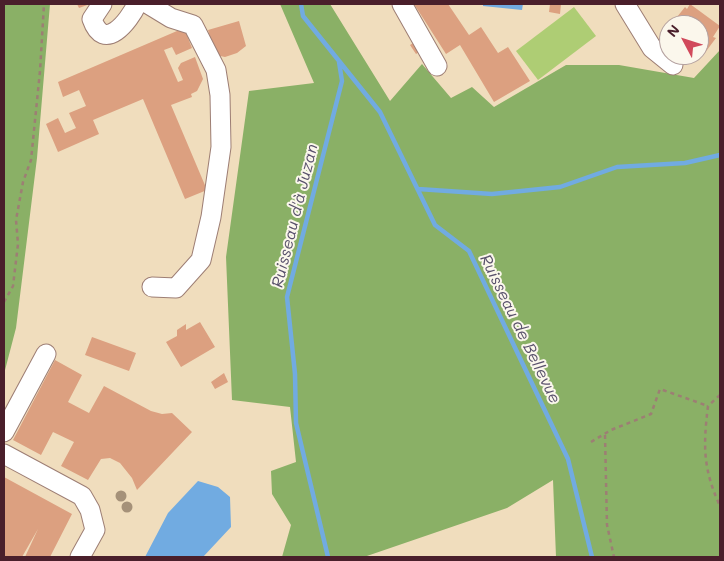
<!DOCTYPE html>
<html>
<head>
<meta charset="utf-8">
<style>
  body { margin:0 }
  #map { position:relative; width:724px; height:561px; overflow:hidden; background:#f0ddbd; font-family:Mali,sans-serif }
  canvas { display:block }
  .frame { position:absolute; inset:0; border:5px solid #4a1f2b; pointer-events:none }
  .north { position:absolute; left:659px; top:15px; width:50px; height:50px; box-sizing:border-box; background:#fbf7ec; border:1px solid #b4a19f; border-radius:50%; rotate:310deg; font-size:14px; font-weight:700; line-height:20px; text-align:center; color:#4a1f2b }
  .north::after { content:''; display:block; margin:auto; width:18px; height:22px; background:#d1495b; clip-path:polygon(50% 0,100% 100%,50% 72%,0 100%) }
</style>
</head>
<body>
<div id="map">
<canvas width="724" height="561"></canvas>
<div class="frame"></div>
<div class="north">N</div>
</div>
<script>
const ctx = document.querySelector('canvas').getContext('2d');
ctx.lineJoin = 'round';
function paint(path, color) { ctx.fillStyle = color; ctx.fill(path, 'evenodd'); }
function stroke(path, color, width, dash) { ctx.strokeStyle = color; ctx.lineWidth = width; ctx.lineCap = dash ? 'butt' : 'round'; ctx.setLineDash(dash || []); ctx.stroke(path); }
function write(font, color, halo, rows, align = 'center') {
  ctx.font = font + ' Mali,sans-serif'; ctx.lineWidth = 4; ctx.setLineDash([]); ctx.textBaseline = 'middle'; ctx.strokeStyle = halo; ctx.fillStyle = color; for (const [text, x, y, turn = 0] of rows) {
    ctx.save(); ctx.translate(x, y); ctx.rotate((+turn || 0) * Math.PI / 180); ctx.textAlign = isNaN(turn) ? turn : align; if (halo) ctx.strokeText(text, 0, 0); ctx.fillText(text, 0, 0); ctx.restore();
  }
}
paint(new Path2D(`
  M 574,7 L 596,36 L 538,80 L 516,51 Z`), '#aecd74');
paint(new Path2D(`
  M 4,4 L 50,4 L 37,158 L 16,328 L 4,374 Z
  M 280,4 L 330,4 L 390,101 L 422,64 L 451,98 L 472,87 L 494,107 L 566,65 L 619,65 L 694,78 L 720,50 L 720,557 L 556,557 L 553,480 L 507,508 L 364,557 L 282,557 L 291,525 L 272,494 L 271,471 L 296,462 L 290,407 L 232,400 L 226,257 L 249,91 L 314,83 Z`), '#8ab066');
paint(new Path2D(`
  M 483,4 L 523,4 L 522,10 L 483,6 Z
  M 198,481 L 218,487 L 230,497 L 231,527 L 203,557 L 145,557 L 168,513 Z`), '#71abe1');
stroke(new Path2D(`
  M 301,4 L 303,16 L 380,112 L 435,225 L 469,251 L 568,459 L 592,557
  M 418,189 L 492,194 L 560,187 L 617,167 L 685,163 L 720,155
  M 328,557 L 296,423 L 295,374 L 287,297 L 342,81 L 339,62`), '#71abe1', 4.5);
paint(new Path2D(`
  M 77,4 L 90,4 L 79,8 Z
  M 414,4 L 448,4 L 469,35 L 481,27 L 498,53 L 508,47 L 530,81 L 494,102 L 460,45 L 446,54 Z
  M 550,4 L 561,4 L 560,14 L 549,12 Z
  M 690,4 L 720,26 L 713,37 L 716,38 L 704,54 L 699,51 L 699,25 L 677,25 L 673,22 L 685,7 L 687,9 Z
  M 239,21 L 246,46 L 237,53 L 225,57 L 215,55 L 208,30 Z
  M 184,28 L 192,48 L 176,55 L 172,47 L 164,50 L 178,82 L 183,80 L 178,68 L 181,63 L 195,57 L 203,79 L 197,91 L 191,94 L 192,97 L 171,105 L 207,190 L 185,199 L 143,99 L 93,120 L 99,134 L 58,152 L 46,124 L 58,118 L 65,133 L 76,128 L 69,113 L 86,106 L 79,90 L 63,97 L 58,82 Z
  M 415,42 L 421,51 L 416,54 L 410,45 Z
  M 681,55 L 694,55 L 689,61 Z
  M 200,322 L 215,347 L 181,367 L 166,342 L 177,336 L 177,330 L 186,324 L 186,330 Z
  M 92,337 L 136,353 L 129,371 L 85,355 Z
  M 55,360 L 82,375 L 68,402 L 89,413 L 104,386 L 151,411 L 162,414 L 172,413 L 192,432 L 137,490 L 132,478 L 120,463 L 110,458 L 101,459 L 88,480 L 61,466 L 74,442 L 53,432 L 41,455 L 13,440 Z
  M 224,373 L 228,382 L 215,389 L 211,382 Z
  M 4,477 L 72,514 L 50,557 L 25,557 L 38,529 L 22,557 L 4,557 Z`), '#dca080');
const minor = new Path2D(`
  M 102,4 L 92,19 C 104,54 129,21 137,4
  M 148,4 L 171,18 L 193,25 L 216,70 L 220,95 L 221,147 L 211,217 L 201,260 L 176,288 L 152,287
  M 402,4 L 437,66
  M 625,4 L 652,48 L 673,65
  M 4,432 L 46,354
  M 4,454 L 82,496 L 90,510 L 95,530 L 80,557`);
stroke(minor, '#9d7e74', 21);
stroke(new Path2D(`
  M 4,302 L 13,286 L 18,244 L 16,220 L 23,182 L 31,160 L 40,71 L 44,4
  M 720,395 L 708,406 C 703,446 703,469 720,506
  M 605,435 L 607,525 L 614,557
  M 591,442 L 611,430 L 651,414 L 660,389 L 708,406`), '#9d7e74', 2.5, [4, 4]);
stroke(minor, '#fff', 19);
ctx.fillStyle = '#a59179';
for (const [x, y] of [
  [121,496],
  [127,507]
]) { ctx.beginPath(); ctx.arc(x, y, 5.5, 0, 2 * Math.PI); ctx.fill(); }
write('italic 16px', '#58506b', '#fbf7ec', [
  ["Ruisseau d'à Juzan",295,216,-76],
  ["Ruisseau de Bellevue",520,329,64]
]);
</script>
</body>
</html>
